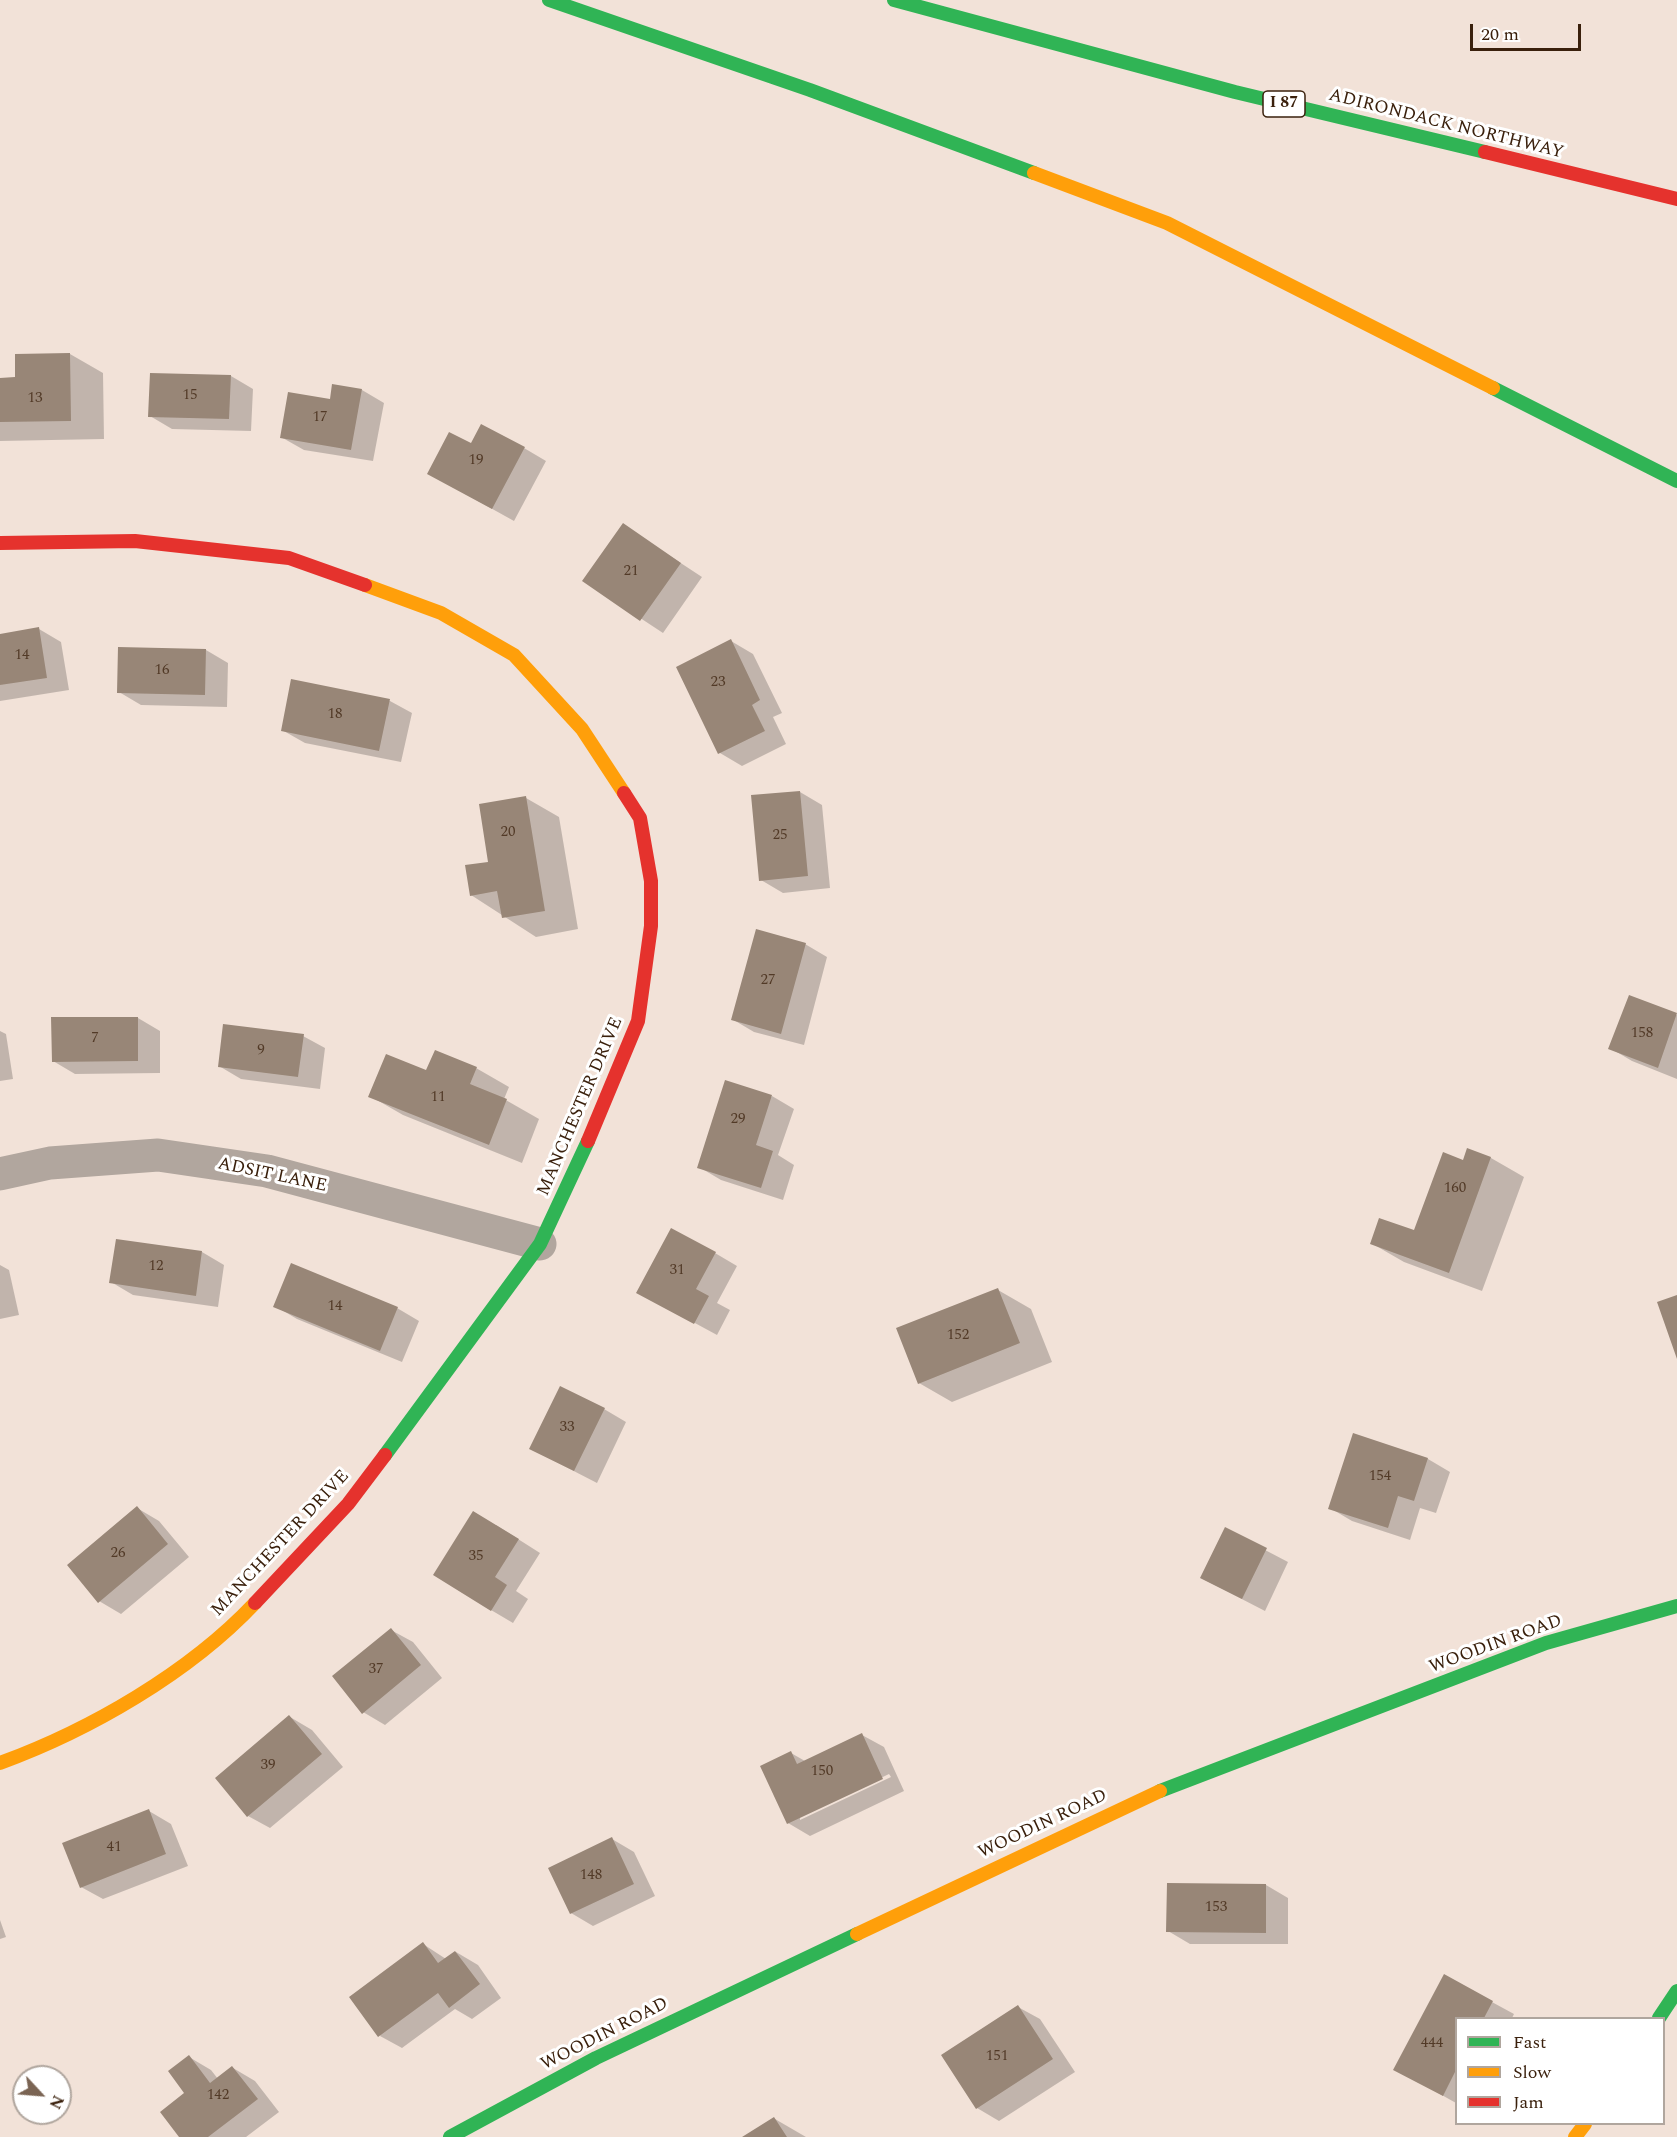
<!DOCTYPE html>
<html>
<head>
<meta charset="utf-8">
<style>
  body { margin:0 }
  #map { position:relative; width:1677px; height:2137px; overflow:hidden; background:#f2e2d8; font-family:Spectral,serif }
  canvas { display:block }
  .legend { position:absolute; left:1455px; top:2017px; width:210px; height:108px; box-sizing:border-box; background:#fff; border:2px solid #b0a69e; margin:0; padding:8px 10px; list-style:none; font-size:18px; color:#3a200c }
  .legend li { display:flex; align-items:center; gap:12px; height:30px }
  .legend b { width:30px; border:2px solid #b0a69e }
  .north { position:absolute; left:12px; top:2065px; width:60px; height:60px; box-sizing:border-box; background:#fff; border:2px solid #b0a69e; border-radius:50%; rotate:116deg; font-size:16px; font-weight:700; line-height:24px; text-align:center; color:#3a200c }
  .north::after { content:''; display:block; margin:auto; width:21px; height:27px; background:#7a6453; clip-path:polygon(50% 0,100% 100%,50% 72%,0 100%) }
  .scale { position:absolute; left:1470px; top:24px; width:111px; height:27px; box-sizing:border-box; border:3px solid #3a200c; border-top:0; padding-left:8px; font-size:18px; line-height:21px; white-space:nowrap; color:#3a200c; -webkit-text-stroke:4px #fff; paint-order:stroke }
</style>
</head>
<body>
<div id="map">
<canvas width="1677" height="2137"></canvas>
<ul class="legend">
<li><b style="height:8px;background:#30b455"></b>Fast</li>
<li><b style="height:8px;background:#ff9f0a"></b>Slow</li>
<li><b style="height:8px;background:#e5322d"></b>Jam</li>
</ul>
<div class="north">N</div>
<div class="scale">20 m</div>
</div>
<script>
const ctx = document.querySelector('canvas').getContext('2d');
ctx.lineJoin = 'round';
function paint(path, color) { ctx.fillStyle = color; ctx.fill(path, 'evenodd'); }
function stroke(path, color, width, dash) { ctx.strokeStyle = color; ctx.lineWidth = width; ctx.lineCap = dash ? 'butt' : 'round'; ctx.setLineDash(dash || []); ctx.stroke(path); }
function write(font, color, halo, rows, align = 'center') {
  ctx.font = font + ' Spectral,serif'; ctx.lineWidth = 6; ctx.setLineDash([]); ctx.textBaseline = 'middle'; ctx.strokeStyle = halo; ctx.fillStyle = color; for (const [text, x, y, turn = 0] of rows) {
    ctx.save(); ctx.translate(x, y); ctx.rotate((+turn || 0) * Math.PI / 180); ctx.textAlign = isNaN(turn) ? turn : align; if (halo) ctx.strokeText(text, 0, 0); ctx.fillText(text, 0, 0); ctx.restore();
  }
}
paint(new Path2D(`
  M 70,354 L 103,373 L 104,439 L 0,441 L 0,379 L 16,379 Z
  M 231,376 L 253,389 L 251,431 L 172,429 L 150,416 Z
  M 362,390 L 384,403 L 373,461 L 304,450 L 281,437 L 331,401 Z
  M 472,445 L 524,448 L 546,461 L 514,521 L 451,486 Z
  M 623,525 L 702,577 L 663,633 L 584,581 Z
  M 39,629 L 61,642 L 69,690 L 0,701 L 0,635 Z
  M 731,641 L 753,654 L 782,713 L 773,717 L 786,744 L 742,766 L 720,753 Z
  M 120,648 L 206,650 L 228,663 L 227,707 L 141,705 L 119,692 Z
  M 292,681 L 390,701 L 412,713 L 401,762 L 305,743 L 282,730 Z
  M 800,792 L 822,805 L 830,888 L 783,893 L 761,880 Z
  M 526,798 L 559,817 L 578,929 L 536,937 L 471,895 Z
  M 805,944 L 827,957 L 804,1045 L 754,1032 L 732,1019 Z
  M 1630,997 L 1677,1015 L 1677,1079 L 1632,1061 L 1610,1048 Z
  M 138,1018 L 160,1031 L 160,1073 L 75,1074 L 53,1061 Z
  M 0,1031 L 6,1034 L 13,1079 L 0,1081 Z
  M 303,1036 L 325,1048 L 320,1089 L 241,1079 L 219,1066 Z
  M 476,1068 L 509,1087 L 504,1099 L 539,1119 L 522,1163 L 403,1115 L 370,1096 L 427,1072 Z
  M 772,1096 L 794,1109 L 778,1155 L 794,1165 L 783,1200 L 721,1180 L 699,1167 Z
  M 1468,1150 L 1491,1158 L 1524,1177 L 1482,1291 L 1404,1262 L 1371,1243 L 1415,1232 L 1464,1162 Z
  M 202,1252 L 224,1265 L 218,1307 L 133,1295 L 111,1282 Z
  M 715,1253 L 737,1266 L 717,1303 L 730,1310 L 717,1335 L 658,1303 Z
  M 0,1265 L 9,1270 L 19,1315 L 0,1319 Z
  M 998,1290 L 1031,1309 L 1052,1362 L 952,1402 L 919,1383 Z
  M 275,1306 L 397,1308 L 419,1321 L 402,1362 L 297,1319 Z
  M 604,1409 L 626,1422 L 597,1483 L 531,1449 Z
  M 1354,1435 L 1428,1459 L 1450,1472 L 1436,1513 L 1420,1508 L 1410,1540 L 1352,1521 L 1330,1508 Z
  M 137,1508 L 159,1521 L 189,1557 L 121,1614 L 99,1601 Z
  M 496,1525 L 540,1553 L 516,1591 L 528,1599 L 513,1623 L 491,1610 Z
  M 1225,1529 L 1288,1562 L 1265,1611 L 1201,1578 Z
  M 391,1630 L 413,1642 L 442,1678 L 385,1725 L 363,1712 Z
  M 290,1717 L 312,1730 L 343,1767 L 270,1828 L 248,1816 Z
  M 862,1735 L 884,1747 L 904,1791 L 810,1836 L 788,1823 L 791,1753 L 805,1761 ZM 889,1774 L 891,1777 L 800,1820 L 800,1817 Z
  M 149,1811 L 171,1824 L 188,1866 L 103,1899 L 81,1887 Z
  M 612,1839 L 634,1852 L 655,1896 L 593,1926 L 571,1913 Z
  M 1266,1885 L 1288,1898 L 1288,1944 L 1190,1944 L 1168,1931 Z
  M 0,1920 L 6,1937 L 0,1939 Z
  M 423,1944 L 446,1959 L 456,1952 L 478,1965 L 501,1998 L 472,2019 L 455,2009 L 402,2048 L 380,2036 Z
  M 1444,1976 L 1514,2014 L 1512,2018 L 1456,2018 L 1456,2103 L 1415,2080 Z
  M 1018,2007 L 1040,2019 L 1075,2072 L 999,2121 L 977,2108 L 943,2055 Z
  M 189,2057 L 211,2070 L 218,2079 L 233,2068 L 255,2081 L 279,2112 L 246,2137 L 180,2137 Z
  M 775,2119 L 806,2137 L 745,2137 Z`), '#0003');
paint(new Path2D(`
  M 70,353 L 71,421 L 0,422 L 0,378 L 15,377 L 15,354 Z
  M 150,373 L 231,375 L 229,419 L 148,417 Z
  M 332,384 L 362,389 L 351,450 L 280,438 L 288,392 L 330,399 Z
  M 481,424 L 525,447 L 492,509 L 427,474 L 449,432 L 471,443 Z
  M 623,523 L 681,563 L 640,621 L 582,581 Z
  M 39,627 L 47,678 L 0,685 L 0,634 Z
  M 731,639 L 760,700 L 752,705 L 765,731 L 718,754 L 676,667 Z
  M 118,647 L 206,649 L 205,695 L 117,693 Z
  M 291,679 L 390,699 L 379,751 L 281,731 Z
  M 800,791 L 808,876 L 759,881 L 751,795 Z
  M 526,796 L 545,911 L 502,918 L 497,891 L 470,896 L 465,865 L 488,862 L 479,804 Z
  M 756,929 L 806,943 L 781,1034 L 731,1020 Z
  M 1629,995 L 1677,1013 L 1658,1068 L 1608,1049 Z
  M 51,1017 L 138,1017 L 138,1061 L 52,1062 Z
  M 223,1024 L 304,1034 L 298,1077 L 218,1067 Z
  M 435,1050 L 477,1067 L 470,1084 L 507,1099 L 489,1145 L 368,1097 L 386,1054 L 426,1070 Z
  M 725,1080 L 772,1095 L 756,1145 L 773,1151 L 761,1188 L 697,1168 Z
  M 1467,1148 L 1491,1157 L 1449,1273 L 1370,1244 L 1379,1218 L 1414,1230 L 1443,1152 L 1463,1160 Z
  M 671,1228 L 716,1252 L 696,1289 L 709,1296 L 694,1324 L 636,1293 Z
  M 116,1239 L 202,1251 L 196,1296 L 109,1283 Z
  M 291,1263 L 398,1307 L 380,1351 L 273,1307 Z
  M 998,1288 L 1020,1343 L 918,1384 L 896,1328 Z
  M 1677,1295 L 1677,1359 L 1657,1302 Z
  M 560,1386 L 605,1408 L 574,1471 L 529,1449 Z
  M 1353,1433 L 1428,1458 L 1414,1501 L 1398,1496 L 1388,1528 L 1328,1509 Z
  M 137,1506 L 168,1544 L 98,1603 L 67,1565 Z
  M 473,1511 L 519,1539 L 495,1577 L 507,1585 L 491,1611 L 433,1575 Z
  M 1225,1527 L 1267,1548 L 1242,1599 L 1200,1578 Z
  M 391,1628 L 421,1665 L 362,1714 L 332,1676 Z
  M 289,1715 L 322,1754 L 247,1817 L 215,1778 Z
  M 862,1733 L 883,1779 L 787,1824 L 760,1766 L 791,1751 L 797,1764 Z
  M 149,1809 L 166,1854 L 80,1888 L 62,1843 Z
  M 612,1837 L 634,1884 L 570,1914 L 548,1868 Z
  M 1167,1883 L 1266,1884 L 1266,1933 L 1166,1932 Z
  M 423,1942 L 438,1963 L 455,1951 L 480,1984 L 449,2008 L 438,1993 L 378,2037 L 349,1997 Z
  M 1444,1974 L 1493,2001 L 1484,2018 L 1456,2018 L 1456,2070 L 1443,2096 L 1393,2070 Z
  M 1018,2005 L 1053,2059 L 976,2109 L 941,2055 Z
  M 189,2055 L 210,2083 L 232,2066 L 258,2099 L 208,2137 L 179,2137 L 160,2112 L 184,2093 L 168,2071 Z
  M 774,2117 L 787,2137 L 742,2137 Z`), '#988677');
stroke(new Path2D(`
  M 0,1174 L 50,1163 L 158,1155 L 267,1171 L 540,1244`), '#b1a69e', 33);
stroke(new Path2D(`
  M 549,0 L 810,90 L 1034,173
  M 894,0 L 1235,92 L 1485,152
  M 1493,388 L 1677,481
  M 385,1455 L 540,1244 L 588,1141
  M 1160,1791 L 1546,1643 L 1677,1606
  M 1659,2018 L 1677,1991
  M 450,2137 L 596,2058 L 857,1934`), '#30b455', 14);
stroke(new Path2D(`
  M 1034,173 L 1167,223 L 1493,388
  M 365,585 L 441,613 L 514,655 L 582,729 L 624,793
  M 0,1763 C 90,1730 189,1673 255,1603
  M 857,1934 L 1160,1791
  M 1575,2137 L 1585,2124`), '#ff9f0a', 14);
stroke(new Path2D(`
  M 1485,152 L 1677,199
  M 0,543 L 135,541 L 289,558 L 365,585
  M 588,1141 L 638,1021 L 651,926 L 651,881 L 640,818 L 624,793
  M 255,1603 L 348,1504 L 385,1455`), '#e5322d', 14);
write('15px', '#523a27', null, [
  ["15",190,396],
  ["13",35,399],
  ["17",320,418],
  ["19",476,461],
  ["21",631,572],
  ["14",22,656],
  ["16",162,671],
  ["23",718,683],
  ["18",335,715],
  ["20",508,833],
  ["25",780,836],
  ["27",768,981],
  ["158",1642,1034],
  ["7",95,1039],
  ["9",261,1051],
  ["11",438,1098],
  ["29",738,1120],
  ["160",1455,1189],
  ["12",156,1267],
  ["31",677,1271],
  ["14",335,1307],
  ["152",958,1336],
  ["33",567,1428],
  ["154",1380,1477],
  ["26",118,1554],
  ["35",476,1557],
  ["37",376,1670],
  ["39",268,1766],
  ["150",822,1772],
  ["41",114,1848],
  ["148",591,1876],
  ["153",1216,1908],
  ["444",1432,2044],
  ["151",997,2057],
  ["142",218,2096]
]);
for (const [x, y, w] of [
  [1284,104,42]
]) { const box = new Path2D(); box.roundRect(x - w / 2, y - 13, w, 26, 4.5); ctx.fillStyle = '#fff'; ctx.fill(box); stroke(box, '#3a200c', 1.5); }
write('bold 16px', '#3a200c', null, [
  ["I 87",1284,104]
]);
write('18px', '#3a200c', '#fff', [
  ["ADIRONDACK NORTHWAY",1446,125,14],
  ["MANCHESTER DRIVE",581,1107,-67],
  ["ADSIT LANE",272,1176,12],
  ["MANCHESTER DRIVE",281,1544,-47],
  ["WOODIN ROAD",1496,1645,-20],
  ["WOODIN ROAD",1043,1825,-25],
  ["WOODIN ROAD",605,2035,-27]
]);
</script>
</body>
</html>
